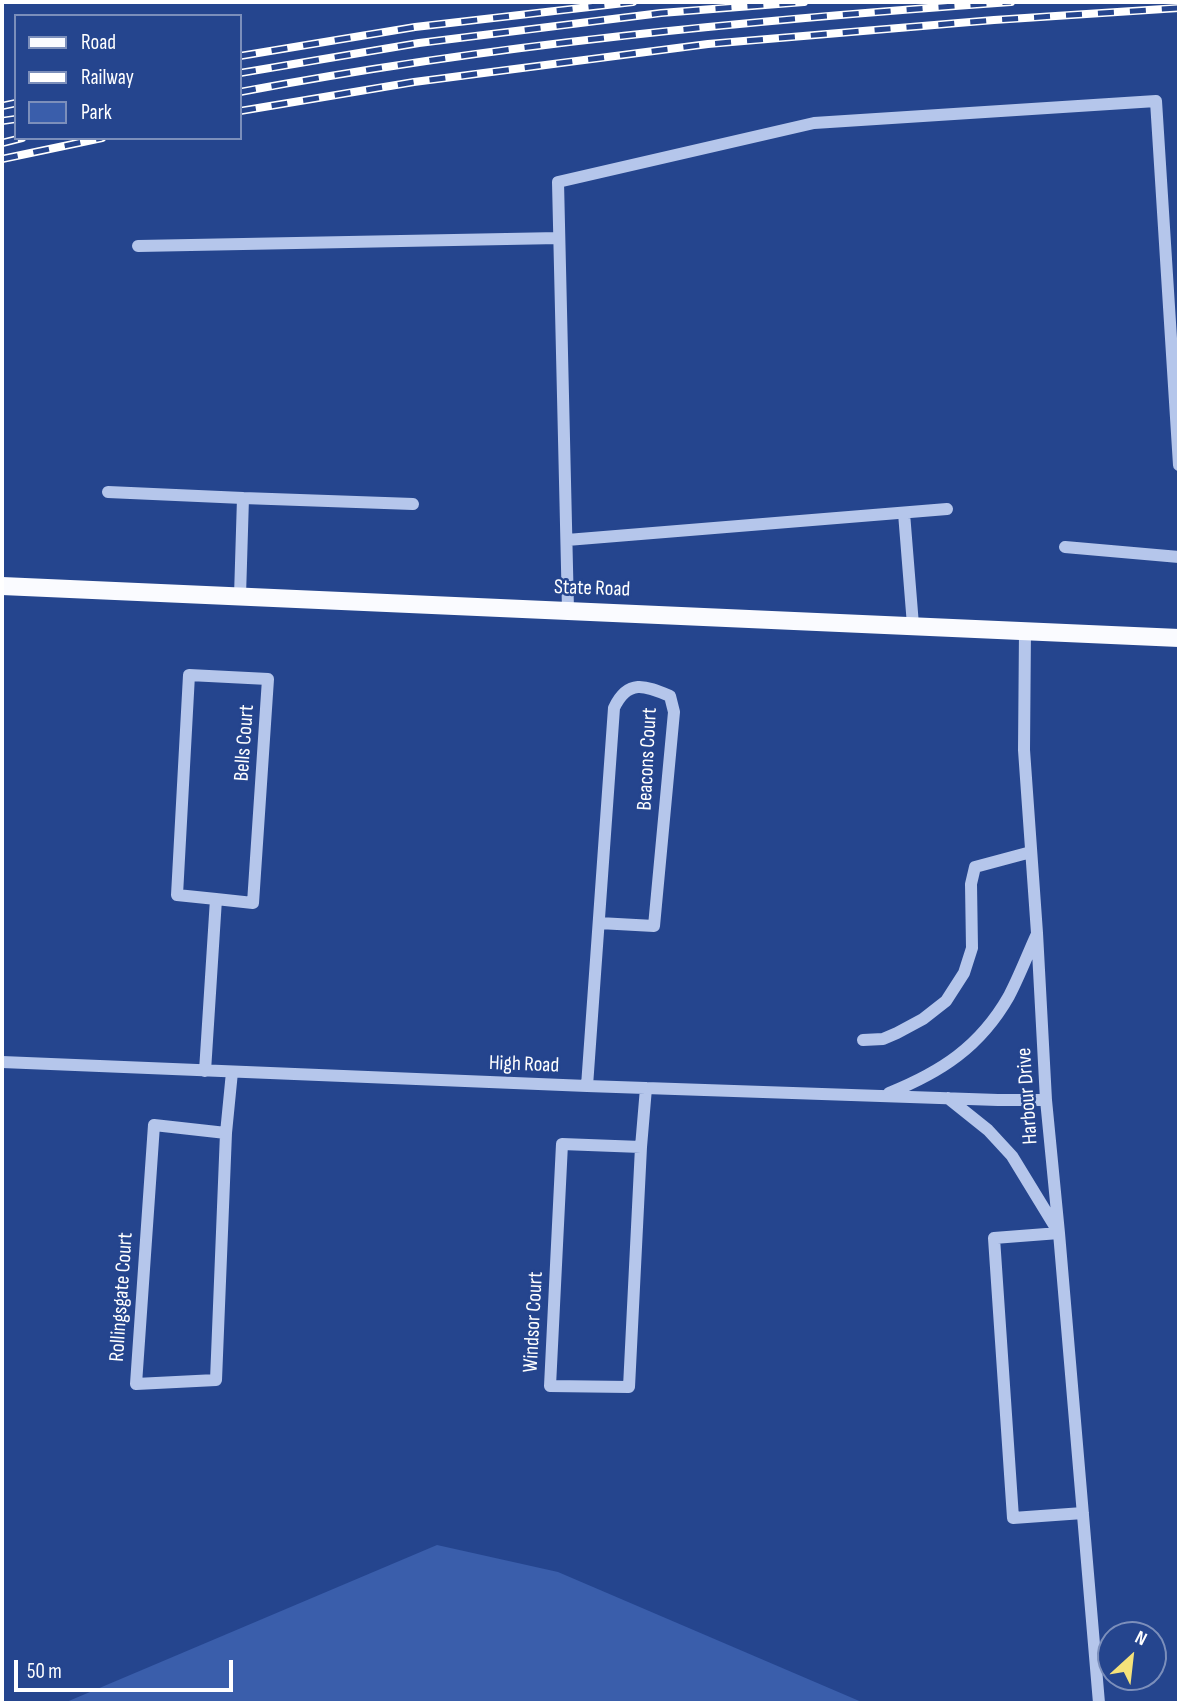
<!DOCTYPE html>
<html>
<head>
<meta charset="utf-8">
<style>
  body { margin:0 }
  #map { position:relative; width:1181px; height:1705px; overflow:hidden; background:#25458e; font-family:"Sofia Sans Condensed",sans-serif }
  canvas { display:block }
  .frame { position:absolute; inset:0; border:4px solid #fff; pointer-events:none }
  .legend { position:absolute; left:14px; top:14px; width:228px; height:126px; box-sizing:border-box; background:#25458e; border:2px solid #7c8fbb; margin:0; padding:9px 12px; list-style:none; font-size:21px; color:#fff }
  .legend li { display:flex; align-items:center; gap:14px; height:35px }
  .legend b { width:35px; border:2px solid #7c8fbb }
  .north { position:absolute; left:1097px; top:1621px; width:70px; height:70px; box-sizing:border-box; background:#25458e; border:2px solid #7c8fbb; border-radius:50%; rotate:27deg; font-size:19px; font-weight:700; line-height:28px; text-align:center; color:#fff }
  .north::after { content:''; display:block; margin:auto; width:24px; height:32px; background:#f5e27a; clip-path:polygon(50% 0,100% 100%,50% 72%,0 100%) }
  .scale { position:absolute; left:14px; top:1660px; width:219px; height:32px; box-sizing:border-box; border:4px solid #fff; border-top:0; padding-left:9px; font-size:21px; line-height:24px; white-space:nowrap; color:#fff; -webkit-text-stroke:5px #25458e; paint-order:stroke }
</style>
</head>
<body>
<div id="map">
<canvas width="1181" height="1705"></canvas>
<div class="frame"></div>
<ul class="legend">
<li><b style="height:9px;background:#fafbff"></b>Road</li>
<li><b style="height:9px;background:#fff"></b>Railway</li>
<li><b style="height:19px;background:#3a5eab"></b>Park</li>
</ul>
<div class="north">N</div>
<div class="scale">50 m</div>
</div>
<script>
const ctx = document.querySelector('canvas').getContext('2d');
ctx.lineJoin = 'round';
function paint(path, color) { ctx.fillStyle = color; ctx.fill(path, 'evenodd'); }
function stroke(path, color, width, dash) { ctx.strokeStyle = color; ctx.lineWidth = width; ctx.lineCap = dash ? 'butt' : 'round'; ctx.setLineDash(dash || []); ctx.stroke(path); }
function write(font, color, halo, rows, align = 'center') {
  ctx.font = font + ' "Sofia Sans Condensed",sans-serif'; ctx.lineWidth = 5; ctx.setLineDash([]); ctx.textBaseline = 'middle'; ctx.strokeStyle = halo; ctx.fillStyle = color; for (const [text, x, y, turn = 0] of rows) {
    ctx.save(); ctx.translate(x, y); ctx.rotate((+turn || 0) * Math.PI / 180); ctx.textAlign = isNaN(turn) ? turn : align; if (halo) ctx.strokeText(text, 0, 0); ctx.fillText(text, 0, 0); ctx.restore();
  }
}
paint(new Path2D(`
  M 437,1545 L 558,1572 L 864,1703 L 64,1703 Z`), '#3a5eab');
stroke(new Path2D(`
  M 138,246 L 559,238
  M 108,492 L 243,498 L 240,596
  M 243,498 L 413,504
  M 904,513 L 913,625
  M 567,540 L 947,509
  M 1065,547 L 1179,557
  M 568,610 L 558,182 L 814,123 L 1156,101 L 1179,465
  M 1025,630 L 1024,750 L 1037,933 L 1046,1100 L 1059,1233 L 1099,1703
  M 863,1040 L 883,1039 L 897,1033 L 923,1019 L 946,1001 L 964,973 L 972,948 L 971,884 L 975,867 L 1031,852
  M 2,1062 L 587,1086 L 998,1100 L 1046,1100
  M 205,1071 L 216,899 L 177,895 L 189,675 L 268,679 L 253,903 L 216,899
  M 587,1086 L 614,708 C 628,678 646,686 670,696 L 674,712 L 654,926 L 599,923
  M 889,1093 C 941,1072 980,1047 1009,996 C 1019,977 1027,956 1036,936
  M 948,1098 L 988,1130 L 1012,1156 L 1059,1233 L 994,1238 L 1013,1518 L 1083,1513
  M 226,1133 L 154,1125 L 136,1384 L 216,1380 L 226,1133 L 232,1072
  M 641,1147 L 562,1144 L 550,1386 L 629,1387 L 641,1147 L 646,1088`), '#b5c6eb', 12);
stroke(new Path2D(`
  M 2,586 L 1179,638`), '#fafbff', 18);
const rail = new Path2D(`
  M 240,56 L 415,27 L 633,2
  M 240,73 L 419,43 L 661,13 L 804,2
  M 240,92 C 494,44 753,20 1011,2
  M 2,106 L 16,103
  M 240,111 L 414,82 L 708,44 L 994,20 L 1179,8
  M 2,121 L 16,119
  M 2,143 L 22,138
  M 2,159 L 102,138`);
stroke(rail, '#fff', 8);
stroke(rail, '#25458e', 5, [16]);
write('21px', '#fff', '#25458e', [
  ["State Road",592,589,2],
  ["Bells Court",245,743,-86],
  ["Beacons Court",648,759,-87],
  ["High Road",524,1065,2],
  ["Harbour Drive",1028,1096,-94],
  ["Rollingsgate Court",122,1297,-86],
  ["Windsor Court",534,1322,-87]
]);
</script>
</body>
</html>
